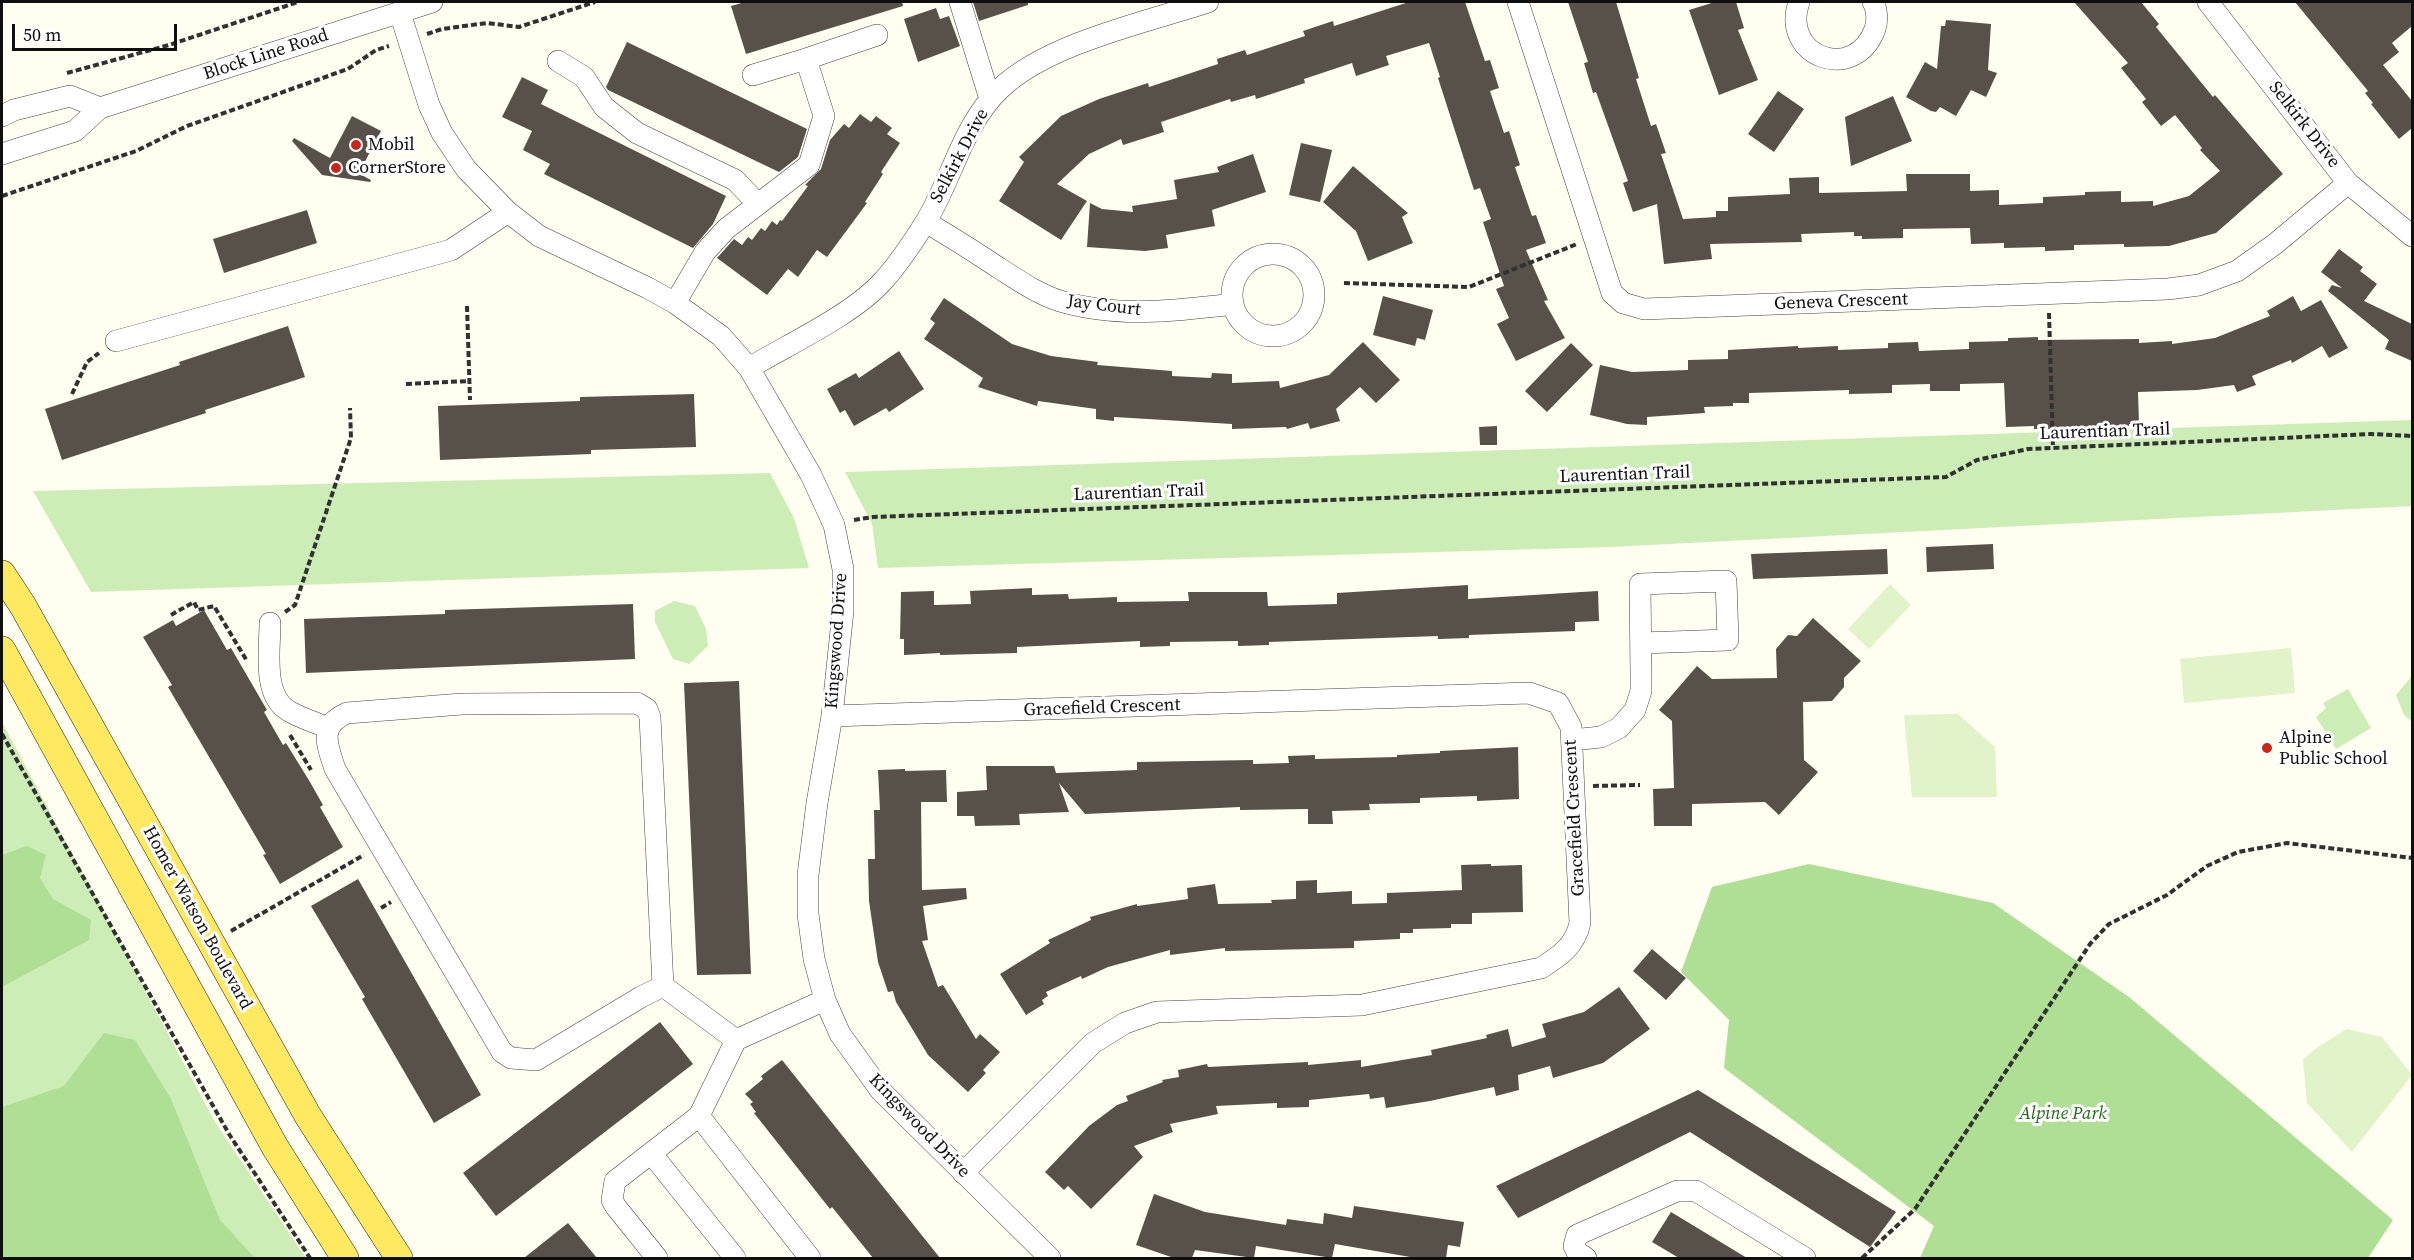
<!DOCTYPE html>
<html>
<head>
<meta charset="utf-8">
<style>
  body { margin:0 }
  #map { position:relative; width:2414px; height:1260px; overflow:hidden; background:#fffef0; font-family:"Source Serif 4",serif }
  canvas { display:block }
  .frame { position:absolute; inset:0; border:3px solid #0f0f0f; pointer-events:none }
  .scale { position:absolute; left:12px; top:24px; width:165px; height:27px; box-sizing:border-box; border:3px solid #0f0f0f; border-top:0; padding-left:8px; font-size:18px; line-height:21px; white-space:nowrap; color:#0f0f0f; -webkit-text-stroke:4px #fff; paint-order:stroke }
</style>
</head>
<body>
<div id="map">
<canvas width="2414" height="1260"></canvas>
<div class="frame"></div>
<div class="scale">50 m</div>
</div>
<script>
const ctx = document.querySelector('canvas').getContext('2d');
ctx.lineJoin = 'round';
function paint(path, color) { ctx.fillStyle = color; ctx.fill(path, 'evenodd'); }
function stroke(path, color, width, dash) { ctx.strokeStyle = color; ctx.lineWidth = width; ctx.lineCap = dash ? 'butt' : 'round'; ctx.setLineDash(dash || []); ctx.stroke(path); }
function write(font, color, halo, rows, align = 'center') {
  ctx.font = font + ' "Source Serif 4",serif'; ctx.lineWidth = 6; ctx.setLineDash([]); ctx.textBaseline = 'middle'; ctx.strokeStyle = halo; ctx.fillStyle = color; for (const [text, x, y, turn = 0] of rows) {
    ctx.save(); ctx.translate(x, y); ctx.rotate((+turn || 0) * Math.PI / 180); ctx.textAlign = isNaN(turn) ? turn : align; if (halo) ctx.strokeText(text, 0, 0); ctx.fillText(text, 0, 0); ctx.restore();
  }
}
paint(new Path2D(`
  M 2412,420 L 2412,506 L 1610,547 L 878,568 L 872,524 L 845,472 Z
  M 770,473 L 794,518 L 809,568 L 91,592 L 33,491 Z
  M 674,601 L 695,606 L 706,629 L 708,646 L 689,664 L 673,659 L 655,622 L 655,611 Z
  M 2412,676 L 2412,722 L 2404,715 L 2396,695 Z
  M 2348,689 L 2371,728 L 2336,749 L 2316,717 L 2326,708 L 2323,703 Z
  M 2,722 L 215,1122 L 306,1258 L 2,1258 Z`), '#cdedb6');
paint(new Path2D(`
  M 27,846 L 46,855 L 40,878 L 53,899 L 91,920 L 89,940 L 2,987 L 2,855 Z
  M 1809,864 L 1993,903 L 2129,997 L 2393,1220 L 2368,1258 L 1920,1258 L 1934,1226 L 1724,1068 L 1729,1020 L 1681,972 L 1712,887 Z
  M 104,1033 L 135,1040 L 171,1099 L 220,1220 L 255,1258 L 2,1258 L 2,1107 L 64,1086 Z`), '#aedf94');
paint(new Path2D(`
  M 1890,584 L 1911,605 L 1869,649 L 1848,629 Z
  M 2291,648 L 2295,693 L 2184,703 L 2180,659 Z
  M 1958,714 L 1995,747 L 1997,797 L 1912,797 L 1904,715 Z
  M 2347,1029 L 2382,1037 L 2412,1075 L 2352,1152 L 2307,1103 L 2303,1060 L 2315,1049 Z`), '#e0f3c9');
paint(new Path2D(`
  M 745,2 L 902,2 L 903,6 L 746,54 L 731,6 Z
  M 973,2 L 1028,2 L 1028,5 L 979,21 Z
  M 1409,2 L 1465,2 L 1485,61 L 1490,60 L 1499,88 L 1490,91 L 1504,133 L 1509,131 L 1520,165 L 1515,167 L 1532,216 L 1536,215 L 1546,243 L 1526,250 L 1548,300 L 1544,301 L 1565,338 L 1516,361 L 1497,324 L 1509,318 L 1496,289 L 1504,286 L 1483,222 L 1491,219 L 1480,188 L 1474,190 L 1438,78 L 1440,77 L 1429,43 L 1386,56 L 1389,65 L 1356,76 L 1352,63 L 1304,79 L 1305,83 L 1256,99 L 1255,95 L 1231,102 L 1230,99 L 1161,122 L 1164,132 L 1123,145 L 1121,139 L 1089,154 L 1057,184 L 1087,201 L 1061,240 L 999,201 L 1024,162 L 1019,157 L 1061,116 L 1099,99 L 1148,83 L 1149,87 L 1218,64 L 1217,59 L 1245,50 L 1247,55 L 1305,36 L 1303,31 L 1333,21 L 1334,26 Z
  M 1568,2 L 1616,2 L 1639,78 L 1636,79 L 1651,126 L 1656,124 L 1666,153 L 1661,154 L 1683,219 L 1716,217 L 1716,211 L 1728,211 L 1728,197 L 1790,194 L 1789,178 L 1819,177 L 1819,193 L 1907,191 L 1906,174 L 1970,174 L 1970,191 L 1999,190 L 1999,205 L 2043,203 L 2043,197 L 2085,195 L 2085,192 L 2121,191 L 2121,202 L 2153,201 L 2153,206 L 2189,196 L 2220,171 L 2200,150 L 2202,148 L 2175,115 L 2161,126 L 2142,102 L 2146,99 L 2121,68 L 2128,63 L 2074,2 L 2141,2 L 2159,24 L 2156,27 L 2213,97 L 2215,95 L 2283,174 L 2216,233 L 2169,246 L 2124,247 L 2124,244 L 2074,245 L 2074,250 L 2045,251 L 2045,247 L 2004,248 L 2004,243 L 1971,244 L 1970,228 L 1903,229 L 1903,238 L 1862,239 L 1862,236 L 1854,236 L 1854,232 L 1801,234 L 1802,242 L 1710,244 L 1712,259 L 1664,264 L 1657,204 L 1633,212 L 1623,183 L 1628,181 L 1596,92 L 1593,93 L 1584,63 L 1588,62 Z
  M 1715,2 L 1736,2 L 1744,28 L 1738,30 L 1758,80 L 1719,95 L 1689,10 Z
  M 2295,2 L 2412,2 L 2412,26 L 2392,43 L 2399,52 L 2383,65 L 2412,101 L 2412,128 L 2399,139 L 2371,104 L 2373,103 L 2365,93 L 2368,91 Z
  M 936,8 L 940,19 L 949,16 L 960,46 L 918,62 L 904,19 Z
  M 1946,20 L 1991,24 L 1988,70 L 1997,73 L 1986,97 L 1971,90 L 1956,116 L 1940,107 L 1936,112 L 1931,111 L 1906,97 L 1925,62 L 1937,69 L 1941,26 L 1945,26 Z
  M 627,42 L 807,129 L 798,157 L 779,172 L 608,90 L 606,87 Z
  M 522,77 L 548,90 L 541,104 L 726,196 L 713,224 L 693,248 L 544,174 L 550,164 L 523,150 L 532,131 L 502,117 Z
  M 1778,91 L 1804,109 L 1774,152 L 1748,134 Z
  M 1893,96 L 1912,141 L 1851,166 L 1845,117 Z
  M 860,114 L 871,122 L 876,116 L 892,128 L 887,134 L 900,143 L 881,172 L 883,174 L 865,202 L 867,203 L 827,257 L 817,250 L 798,277 L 788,269 L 767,295 L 717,258 L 734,239 L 742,245 L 748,237 L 752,240 L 761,228 L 765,231 L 772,221 L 777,225 L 780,220 L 782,221 L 808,186 L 805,185 L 821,169 L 830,140 L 844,124 L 849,128 Z
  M 352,116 L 381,131 L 359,173 L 356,172 L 371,180 L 370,182 L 322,175 L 292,141 L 294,138 L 330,158 Z
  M 1301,143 L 1332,150 L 1320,202 L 1289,195 Z
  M 1253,154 L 1266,192 L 1212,210 L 1215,226 L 1166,235 L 1168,248 L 1145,251 L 1087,247 L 1090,203 L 1102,209 L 1133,212 L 1132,206 L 1177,199 L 1174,180 L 1219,172 L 1217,167 Z
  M 1353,166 L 1408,213 L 1402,217 L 1413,243 L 1368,261 L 1356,231 L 1323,202 Z
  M 307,210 L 317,243 L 224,273 L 213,239 Z
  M 2339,249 L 2363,267 L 2360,271 L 2377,284 L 2364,301 L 2412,324 L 2412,361 L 2385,349 L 2389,340 L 2328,291 L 2332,285 L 2342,288 L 2321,272 Z
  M 1383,296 L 1433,310 L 1425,340 L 1417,338 L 1415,346 L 1373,335 Z
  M 2293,296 L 2301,311 L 2321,300 L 2348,348 L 2329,358 L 2322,346 L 2292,363 L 2291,360 L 2252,376 L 2256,385 L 2237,392 L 2234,385 L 2197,390 L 2138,392 L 2139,424 L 2129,424 L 2129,426 L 2054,429 L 2034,429 L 2034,426 L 2006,427 L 2004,383 L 1960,384 L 1960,391 L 1930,391 L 1930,384 L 1892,385 L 1892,393 L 1849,394 L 1849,390 L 1749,393 L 1749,403 L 1733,403 L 1733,406 L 1704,407 L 1705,413 L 1647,417 L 1647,425 L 1627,424 L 1590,415 L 1600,365 L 1632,372 L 1688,370 L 1688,360 L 1728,359 L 1728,350 L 1798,346 L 1798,348 L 1838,346 L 1838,350 L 1888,348 L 1888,343 L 1918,342 L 1919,351 L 1969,349 L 1969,342 L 2008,341 L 2008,338 L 2038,337 L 2038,340 L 2139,339 L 2139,343 L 2172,341 L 2172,344 L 2215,338 L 2270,316 L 2267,311 Z
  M 944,298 L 1012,344 L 1051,356 L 1098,362 L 1097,365 L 1172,371 L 1172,376 L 1211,378 L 1212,373 L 1232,374 L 1232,383 L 1279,381 L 1280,388 L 1329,375 L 1363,342 L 1400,380 L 1376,403 L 1360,387 L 1336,409 L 1340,421 L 1310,429 L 1308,423 L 1287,429 L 1286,427 L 1232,429 L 1232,424 L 1114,417 L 1114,421 L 1096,419 L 1096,409 L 1038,401 L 1037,406 L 978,387 L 983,378 L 924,339 L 935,323 L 930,319 Z
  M 288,326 L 305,377 L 205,410 L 206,413 L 62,460 L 45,409 L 180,365 L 179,362 Z
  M 1571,343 L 1593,365 L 1547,412 L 1525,391 Z
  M 899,351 L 924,389 L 889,412 L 886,408 L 854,426 L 845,410 L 840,413 L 827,389 L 856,373 L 859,378 Z
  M 694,394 L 696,447 L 591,450 L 591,454 L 440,460 L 438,406 L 580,401 L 580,397 Z
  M 1497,426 L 1497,445 L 1480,445 L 1479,427 Z
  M 1993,544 L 1994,569 L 1927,572 L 1926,547 Z
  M 1887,549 L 1888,574 L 1753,579 L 1751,554 Z
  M 1468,585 L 1468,599 L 1598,591 L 1599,621 L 1575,622 L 1575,631 L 1469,635 L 1469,638 L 1438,639 L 1438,636 L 1269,642 L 1269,645 L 1238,646 L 1238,641 L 1170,642 L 1170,646 L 1140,647 L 1140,641 L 1017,647 L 1017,653 L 940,655 L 940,653 L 904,655 L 904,639 L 900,639 L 901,592 L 934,591 L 934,605 L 971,604 L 970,591 L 1032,588 L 1032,595 L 1068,594 L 1069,599 L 1117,597 L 1117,602 L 1189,601 L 1188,592 L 1267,592 L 1268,606 L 1337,604 L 1337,593 Z
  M 633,604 L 635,659 L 306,673 L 304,619 L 445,614 L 445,610 Z
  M 204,610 L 227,650 L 231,648 L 267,710 L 264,712 L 283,745 L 286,743 L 310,782 L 323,805 L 320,807 L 343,847 L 280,884 L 263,855 L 266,854 L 168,687 L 172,685 L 143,637 L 173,620 L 176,626 Z
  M 1813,618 L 1861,661 L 1844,678 L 1844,687 L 1832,701 L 1803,702 L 1804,760 L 1818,772 L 1779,815 L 1765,802 L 1692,804 L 1692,826 L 1654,826 L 1653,789 L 1674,788 L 1672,721 L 1659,710 L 1697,666 L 1712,679 L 1777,678 L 1776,649 L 1788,635 L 1797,636 Z
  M 739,681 L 751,974 L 697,975 L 684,683 Z
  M 1518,747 L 1519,799 L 1477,801 L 1477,796 L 1420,798 L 1420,803 L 1369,804 L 1370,810 L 1332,811 L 1333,824 L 1308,824 L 1308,809 L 1240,810 L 1240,807 L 1085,814 L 1059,783 L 1069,812 L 1019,814 L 1020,825 L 975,826 L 974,816 L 957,816 L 957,792 L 987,790 L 986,766 L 1054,766 L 1056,773 L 1137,770 L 1137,762 L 1253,760 L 1253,764 L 1289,763 L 1288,756 L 1315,755 L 1315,759 L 1397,757 L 1397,755 L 1440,753 L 1440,751 Z
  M 905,769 L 905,771 L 946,770 L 947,802 L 921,802 L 922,890 L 966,888 L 967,899 L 923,906 L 928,940 L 922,941 L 938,987 L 943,985 L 976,1039 L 980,1034 L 1000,1052 L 983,1070 L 986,1073 L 968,1092 L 928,1055 L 896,1002 L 893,991 L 888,992 L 878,962 L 869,901 L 868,859 L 875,859 L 874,810 L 880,810 L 878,770 Z
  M 1491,864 L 1491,866 L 1522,865 L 1523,912 L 1472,913 L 1472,924 L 1451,924 L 1451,928 L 1413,929 L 1413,933 L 1400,933 L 1400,939 L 1354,941 L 1354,948 L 1225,951 L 1225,948 L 1170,955 L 1170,950 L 1108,967 L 1082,979 L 1081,976 L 1046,992 L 1048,996 L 1042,1000 L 1044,1004 L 1026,1015 L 1000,974 L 1050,943 L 1048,940 L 1091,920 L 1090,917 L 1137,904 L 1137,906 L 1188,899 L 1187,888 L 1215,884 L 1218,904 L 1272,903 L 1271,900 L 1296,899 L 1296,881 L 1317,880 L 1317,893 L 1352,891 L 1352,904 L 1387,903 L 1387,893 L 1462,890 L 1461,865 Z
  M 358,879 L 481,1095 L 434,1123 L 362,999 L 365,997 L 311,906 Z
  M 1652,949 L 1686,978 L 1666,1000 L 1633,971 Z
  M 1619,987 L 1650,1029 L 1603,1063 L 1553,1078 L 1550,1066 L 1518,1075 L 1519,1090 L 1496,1096 L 1494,1087 L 1430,1101 L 1386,1108 L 1384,1097 L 1370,1099 L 1369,1094 L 1309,1100 L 1309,1107 L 1277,1108 L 1277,1103 L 1216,1106 L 1218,1114 L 1170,1124 L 1173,1132 L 1134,1146 L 1143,1157 L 1091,1209 L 1068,1186 L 1064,1190 L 1045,1172 L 1089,1126 L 1117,1105 L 1128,1101 L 1126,1096 L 1163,1082 L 1162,1080 L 1179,1077 L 1178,1070 L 1207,1064 L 1208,1067 L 1308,1062 L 1308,1065 L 1361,1060 L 1361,1067 L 1432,1055 L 1431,1050 L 1487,1038 L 1486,1035 L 1508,1029 L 1512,1047 L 1546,1037 L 1542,1024 L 1584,1012 Z
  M 660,1022 L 693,1064 L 496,1216 L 463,1173 Z
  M 782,1060 L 940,1258 L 873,1258 L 832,1207 L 830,1209 L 754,1113 L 756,1112 L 750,1104 L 753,1102 L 745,1094 L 763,1079 L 761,1076 Z
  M 1698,1090 L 1896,1212 L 1870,1247 L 1690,1132 L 1518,1218 L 1496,1186 Z
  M 1154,1194 L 1205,1212 L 1286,1225 L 1287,1219 L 1323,1224 L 1324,1213 L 1352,1218 L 1354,1206 L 1464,1222 L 1460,1247 L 1448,1245 L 1446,1258 L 1416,1258 L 1335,1244 L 1332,1258 L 1256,1246 L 1254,1258 L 1195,1250 L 1192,1258 L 1174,1258 L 1136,1245 Z
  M 1671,1212 L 1747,1258 L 1679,1258 L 1652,1242 Z
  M 568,1223 L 597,1258 L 524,1258 Z`), '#58514a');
const minor = new Path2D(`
  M 960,2 L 990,99
  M 1518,2 L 1612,293 L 1623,303 L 1644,309 L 2168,289 L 2199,285 L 2237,271 L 2275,244 L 2348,183
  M 1799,2 C 1780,57 1855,84 1875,29 C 1878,20 1877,9 1873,2
  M 2208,2 L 2348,183 L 2412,236
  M 400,13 L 429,105 L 442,133 L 466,169 L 508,212 L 539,236 L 648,288 L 675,303 L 721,336 L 749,368 L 811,475 L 834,525 L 843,569 L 843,611 L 832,716 L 817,803 L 808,875 L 808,914 L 814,959 L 825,1000 L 840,1034 L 881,1091 L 1050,1258
  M 558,61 L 584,77 L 604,107 L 637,133 L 735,180 L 757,203
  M 753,75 L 806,59
  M 2,116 L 14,110 L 70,96 L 100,108
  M 2,154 L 75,131 L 100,108 L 432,2
  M 926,222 C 951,237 975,252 999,268 C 1018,280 1038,294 1060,301 C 1116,318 1176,311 1233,304
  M1232 295a41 41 0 1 1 82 0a41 41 0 1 1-82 0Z
  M 675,303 L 705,252 L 726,229 L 809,165 L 824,116 L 806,59 L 877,35
  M 116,341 L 451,250 L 508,212
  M 749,368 C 789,344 852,315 882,282 C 898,265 913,242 925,223 C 952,180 962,125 1000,89 C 1046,44 1146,22 1208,2
  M 270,623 C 270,649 262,696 289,711 C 300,718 315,722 328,728
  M 832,716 L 1529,693 L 1558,703 L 1571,727 L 1580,923 C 1575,946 1560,956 1541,968 L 1362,1005 L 1157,1012 L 1125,1023 L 1093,1043 L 963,1173
  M 1572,740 L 1601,737 L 1619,728 L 1635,710 L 1641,691 L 1641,675 L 1640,584 L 1726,581 L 1728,640 L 1641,643
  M 663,986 L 641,997 L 536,1060 L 511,1058 L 502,1052 L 335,769 C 327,744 318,726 347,713 L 462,704 L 637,703 L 647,709 L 650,717 L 663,986 L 736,1040 L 825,1000
  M 699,1116 L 810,1258
  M 651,1153 L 735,1258
  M 657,1258 L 616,1207 L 612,1200 L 615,1181 L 699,1116 L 736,1040
  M 1586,1258 L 1577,1252 L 1574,1246 L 1577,1235 L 1677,1191 L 1696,1191 L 1805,1258`);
const major = new Path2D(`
  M 2,574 L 23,606 L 308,1116 L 399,1258
  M 2,650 L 275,1147 L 345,1258`);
stroke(minor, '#424242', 22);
stroke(major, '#202020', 28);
stroke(new Path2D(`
  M 427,34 L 442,29 L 487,23 L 519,27 L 595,2
  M 67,73 L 169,45 L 298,2
  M 2,196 L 136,151 L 187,126 L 348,69 L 376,50 L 389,46
  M 1344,283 L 1469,287 L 1577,244
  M 467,306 L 470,400
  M 2049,313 L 2053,448
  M 406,384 L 469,381
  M 72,394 L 87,362 L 99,353
  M 854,520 L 873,517 L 1946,477 L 1977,460 L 2028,449 L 2371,434 L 2412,436
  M 285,612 L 295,605 L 351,438 L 350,408
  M 171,615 L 194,602 L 198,610 L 214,606 L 247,661
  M 2,734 L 229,1134 L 310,1258
  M 290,735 L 311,770
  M 1593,786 L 1640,785
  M 381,908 L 391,902
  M 231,931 L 364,855
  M 1862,1258 L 1915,1209 L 2090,944 L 2109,924 L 2167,895 L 2207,866 L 2238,852 L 2287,843 L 2412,858`), '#313131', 4, [6, 3]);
stroke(minor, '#fff', 21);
stroke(major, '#ffe960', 27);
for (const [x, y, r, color] of [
  [356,145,6,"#ca251b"],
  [336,168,6,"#ca251b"],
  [2267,748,6,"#ca251b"]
]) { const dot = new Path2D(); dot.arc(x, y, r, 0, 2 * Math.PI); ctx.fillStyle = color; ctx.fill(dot); stroke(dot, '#fff', 2); }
write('18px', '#0f0f0f', '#fff', [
  ["Block Line Road",266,55,-18],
  ["Selkirk Drive",2304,125,52],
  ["Selkirk Drive",960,156,-62],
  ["Geneva Crescent",1841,302,-2],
  ["Jay Court",1104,306,7],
  ["Laurentian Trail",2105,432,-2],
  ["Laurentian Trail",1625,475,-2],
  ["Laurentian Trail",1139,493,-2],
  ["Kingswood Drive",837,641,-86],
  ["Gracefield Crescent",1102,708,-2],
  ["Gracefield Crescent",1575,818,-93],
  ["Homer Watson Boulevard",197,918,61],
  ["Kingswood Drive",919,1126,46]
]);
write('18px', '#0f0f0f', '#fff', [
  ["Mobil",368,145],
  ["CornerStore",348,168],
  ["Alpine",2279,738],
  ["Public School",2279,759]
], 'left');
write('italic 18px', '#226c19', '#fff', [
  ["Alpine Park",2063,1114]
]);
</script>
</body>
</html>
